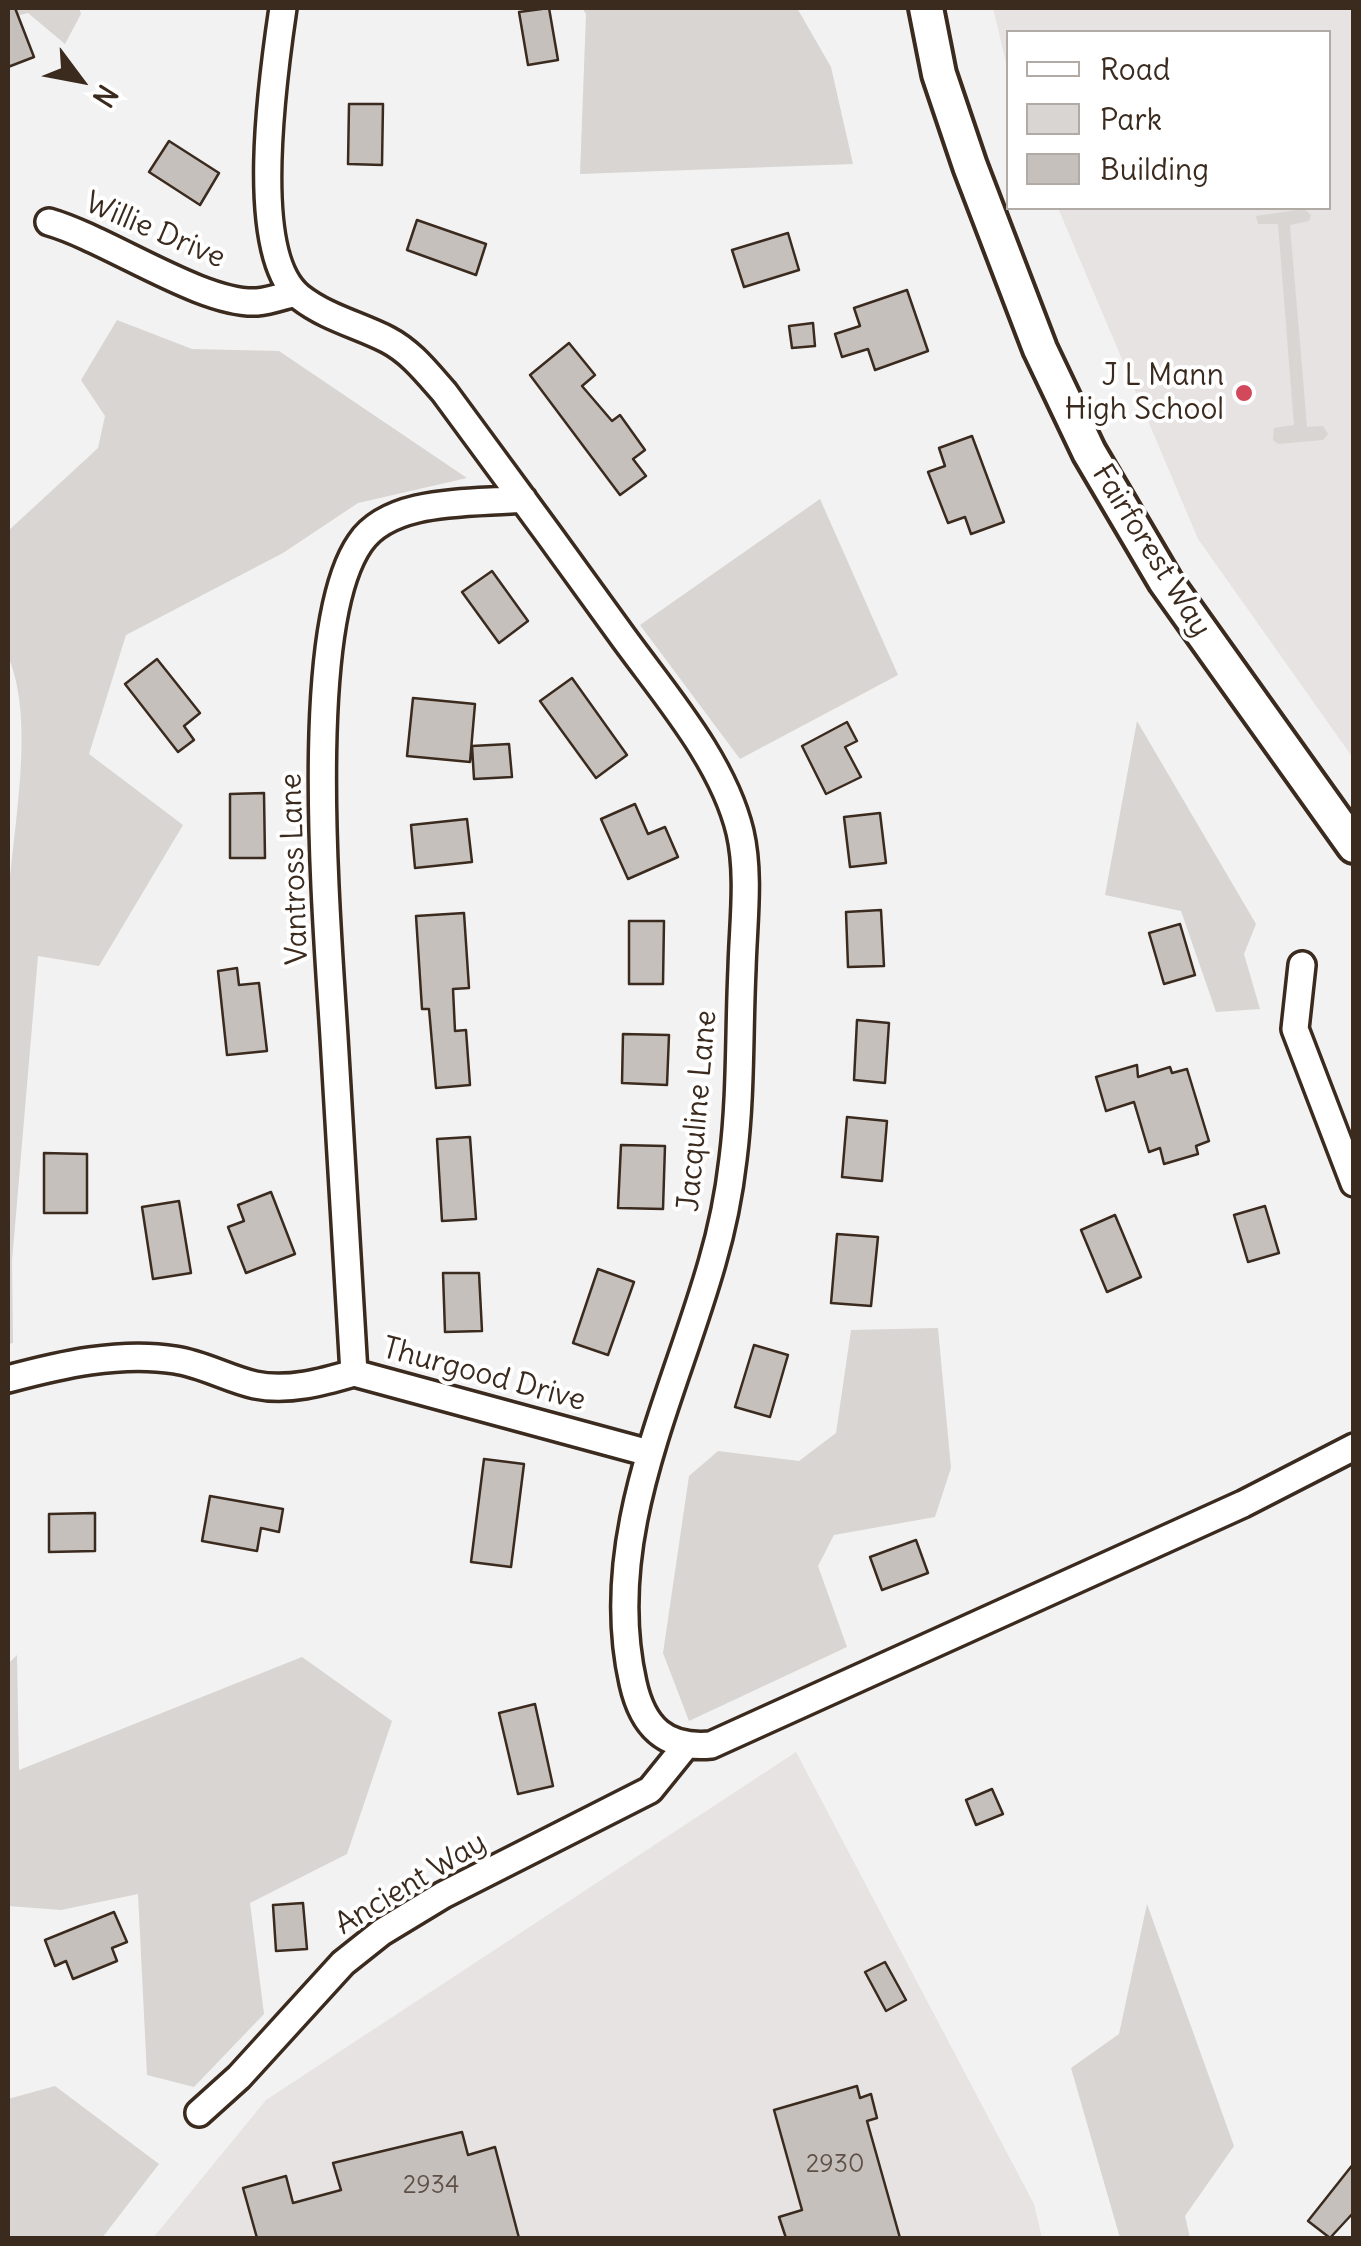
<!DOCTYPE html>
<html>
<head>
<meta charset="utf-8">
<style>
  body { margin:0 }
  #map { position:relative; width:1361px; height:2246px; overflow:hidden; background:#f3f2f2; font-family:Delius,sans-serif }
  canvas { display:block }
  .frame { position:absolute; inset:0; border:10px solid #3b2a1e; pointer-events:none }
  .legend { position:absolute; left:1006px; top:30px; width:325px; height:180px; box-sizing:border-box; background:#fff; border:2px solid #b1aaa5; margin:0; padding:12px 18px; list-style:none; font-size:30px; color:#3b2a1e }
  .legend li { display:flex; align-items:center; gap:20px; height:50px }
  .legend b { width:50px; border:2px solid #b1aaa5 }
  .north { position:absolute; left:30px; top:30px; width:100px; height:100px; -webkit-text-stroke:8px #fff; paint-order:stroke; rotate:122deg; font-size:28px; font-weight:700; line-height:40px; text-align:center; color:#3b2a1e }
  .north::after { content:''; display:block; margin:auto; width:35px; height:45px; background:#3b2a1e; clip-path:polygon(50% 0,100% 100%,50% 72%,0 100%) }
</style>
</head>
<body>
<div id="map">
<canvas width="1361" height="2246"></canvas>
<div class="frame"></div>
<ul class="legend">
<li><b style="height:12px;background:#fff"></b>Road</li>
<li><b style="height:28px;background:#d8d5d2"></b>Park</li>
<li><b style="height:28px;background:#c6c0bd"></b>Building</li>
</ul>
<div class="north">N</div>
</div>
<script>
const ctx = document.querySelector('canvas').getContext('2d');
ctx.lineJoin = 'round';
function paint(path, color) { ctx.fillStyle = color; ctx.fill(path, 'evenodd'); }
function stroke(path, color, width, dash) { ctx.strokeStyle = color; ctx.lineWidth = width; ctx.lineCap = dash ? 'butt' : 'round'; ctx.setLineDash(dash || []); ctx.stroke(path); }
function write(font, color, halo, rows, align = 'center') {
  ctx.font = font + ' Delius,sans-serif'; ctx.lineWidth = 8; ctx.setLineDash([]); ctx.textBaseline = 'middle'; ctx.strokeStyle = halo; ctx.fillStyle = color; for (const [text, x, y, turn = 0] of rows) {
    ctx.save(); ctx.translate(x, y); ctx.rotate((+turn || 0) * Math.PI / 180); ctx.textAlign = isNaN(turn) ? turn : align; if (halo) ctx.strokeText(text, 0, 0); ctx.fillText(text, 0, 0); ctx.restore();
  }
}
paint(new Path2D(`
  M 993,8 L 1353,8 L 1353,758 L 1198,539 L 1058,208 L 1328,208 L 1328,32 L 1008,32 L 1008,71 Z
  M 796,1752 L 1034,2204 L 1042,2238 L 153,2238 L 266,2100 Z`), '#e6e3e2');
paint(new Path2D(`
  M 8,8 L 79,8 L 81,14 L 65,44 L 28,13 L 8,18 Z
  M 582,8 L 797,8 L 831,67 L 853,164 L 580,174 L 586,14 Z
  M 1304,209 L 1311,215 L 1309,221 L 1290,225 L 1307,427 L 1323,426 L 1328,434 L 1323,440 L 1278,444 L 1273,440 L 1274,428 L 1294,425 L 1278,224 L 1258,224 L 1256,216 Z
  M 117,320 L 192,349 L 279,351 L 467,478 L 358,503 L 283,553 L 126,635 L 89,754 L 183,825 L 99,966 L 38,956 L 12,1261 L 13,1343 L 8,1344 C 7,1198 1,1052 8,907 C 11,835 37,724 8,656 L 8,531 L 98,448 L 105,416 L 81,380 Z
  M 820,499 L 898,675 L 740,759 L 640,625 Z
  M 1137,721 L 1256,924 L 1244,954 L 1260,1009 L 1216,1012 L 1181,911 L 1105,895 Z
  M 938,1328 L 951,1468 L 935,1517 L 834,1535 L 818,1566 L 847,1647 L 689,1721 L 663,1653 L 689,1476 L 718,1451 L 799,1461 L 836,1433 L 851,1330 Z
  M 17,1655 L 19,1770 L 302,1657 L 392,1721 L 347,1854 L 250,1903 L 264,2014 L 194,2087 L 147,2075 L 138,1894 L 61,1910 L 8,1906 L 8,1664 Z
  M 1147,1904 L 1234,2146 L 1185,2216 L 1190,2238 L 1120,2238 L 1071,2068 L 1119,2034 Z
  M 55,2086 L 159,2164 L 102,2238 L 8,2238 L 8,2099 Z`), '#d8d5d2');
const building = new Path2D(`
  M 8,8 L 15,8 L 34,57 L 8,67 Z
  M 549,8 L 558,60 L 528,65 L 519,12 Z
  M 349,104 L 383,104 L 382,165 L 348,164 Z
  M 169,141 L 219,173 L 200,205 L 149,172 Z
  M 417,220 L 486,244 L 476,275 L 407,250 Z
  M 788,233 L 799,270 L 744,287 L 732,250 Z
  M 907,290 L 928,351 L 875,370 L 868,349 L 842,357 L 835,334 L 860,326 L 854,308 Z
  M 813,323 L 815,346 L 792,348 L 789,326 Z
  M 569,343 L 595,375 L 582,386 L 612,421 L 620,415 L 645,450 L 633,459 L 646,476 L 620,495 L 530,375 Z
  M 972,436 L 1004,522 L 971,534 L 965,517 L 948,523 L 928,472 L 945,466 L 939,448 Z
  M 492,571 L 528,621 L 499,643 L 462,592 Z
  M 157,659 L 200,713 L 184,726 L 194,740 L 178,752 L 125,684 Z
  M 572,678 L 627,755 L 596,778 L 540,701 Z
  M 413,698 L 475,704 L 470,762 L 407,756 Z
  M 847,722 L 857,741 L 845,747 L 861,777 L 826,794 L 802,746 Z
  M 509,744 L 512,777 L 474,779 L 472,746 Z
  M 264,793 L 265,858 L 230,858 L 230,794 Z
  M 635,804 L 648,834 L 665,827 L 678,857 L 628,879 L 601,819 Z
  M 880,813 L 886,863 L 850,867 L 844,817 Z
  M 467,819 L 472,862 L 415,868 L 411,825 Z
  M 881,910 L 884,966 L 848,967 L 846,912 Z
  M 464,913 L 469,988 L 453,989 L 455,1031 L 466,1030 L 470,1085 L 436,1088 L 429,1009 L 422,1009 L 416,916 Z
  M 629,921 L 664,921 L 663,984 L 629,984 Z
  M 1180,924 L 1195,975 L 1164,984 L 1149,933 Z
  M 237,968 L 239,985 L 259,983 L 267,1051 L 227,1055 L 218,971 Z
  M 857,1020 L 889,1023 L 885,1083 L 854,1080 Z
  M 623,1034 L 669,1035 L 667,1085 L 622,1083 Z
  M 1137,1065 L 1138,1077 L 1170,1067 L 1172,1073 L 1187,1069 L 1209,1141 L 1196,1146 L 1198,1154 L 1164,1164 L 1160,1148 L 1149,1152 L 1134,1102 L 1106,1111 L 1096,1077 Z
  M 847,1117 L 887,1121 L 882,1181 L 842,1177 Z
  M 470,1137 L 476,1219 L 442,1221 L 437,1139 Z
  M 621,1145 L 665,1146 L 663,1209 L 618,1208 Z
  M 44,1153 L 87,1154 L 87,1213 L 44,1213 Z
  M 271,1192 L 295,1254 L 246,1273 L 228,1227 L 244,1221 L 238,1205 Z
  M 179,1201 L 191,1273 L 153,1279 L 142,1207 Z
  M 1265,1206 L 1279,1253 L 1248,1262 L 1234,1215 Z
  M 1115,1215 L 1141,1277 L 1107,1292 L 1081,1230 Z
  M 837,1234 L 878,1237 L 871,1306 L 831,1303 Z
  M 598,1269 L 634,1282 L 608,1355 L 573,1343 Z
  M 443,1273 L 479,1273 L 482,1331 L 445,1332 Z
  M 754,1345 L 788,1355 L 770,1417 L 735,1407 Z
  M 484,1459 L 524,1464 L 511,1567 L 471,1562 Z
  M 210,1496 L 283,1509 L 279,1532 L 261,1528 L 257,1551 L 202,1541 Z
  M 95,1513 L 95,1551 L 49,1552 L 49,1514 Z
  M 916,1540 L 928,1573 L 882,1590 L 870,1557 Z
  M 535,1704 L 553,1786 L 518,1794 L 499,1713 Z
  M 992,1789 L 1003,1814 L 976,1825 L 966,1800 Z
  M 303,1903 L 307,1949 L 276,1951 L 273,1905 Z
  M 114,1912 L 127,1942 L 112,1948 L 117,1961 L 73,1979 L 66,1961 L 55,1966 L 45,1940 Z
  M 885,1962 L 906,2000 L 886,2011 L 865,1972 Z
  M 857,2086 L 860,2098 L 871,2094 L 877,2118 L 867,2121 L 900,2238 L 786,2238 L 779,2217 L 802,2210 L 774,2110 Z
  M 462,2132 L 468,2155 L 495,2147 L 519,2238 L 257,2238 L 243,2188 L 286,2176 L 293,2203 L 341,2190 L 333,2163 Z
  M 1354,2163 L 1354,2212 L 1330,2238 L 1308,2221 Z`);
paint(building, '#c6c0bd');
stroke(building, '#3b2a1e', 2.5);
const minor = new Path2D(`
  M 283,8 C 274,69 246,254 300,297 C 327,318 359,325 388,340 C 411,352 427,373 444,392 C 504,473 564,555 623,637 C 665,695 723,761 740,832 C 750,875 743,925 742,969 C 739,1032 741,1096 733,1159 C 729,1194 722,1229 712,1263 C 673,1400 600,1537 633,1683 C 643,1728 666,1749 711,1745 L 1243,1504 L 1354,1447
  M 49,222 C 108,239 202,305 257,302 C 270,301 283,296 295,293
  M 1302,965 L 1295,1029 L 1354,1183
  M 354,1373 C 348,1267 341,1160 335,1054 C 329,943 299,631 360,543 C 391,497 474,504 523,499
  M 8,1379 C 60,1365 120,1351 175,1360 C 203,1364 228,1379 255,1385 C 288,1392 323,1382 354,1373 L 649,1453
  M 199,2113 L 239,2077 L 343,1963 L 382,1932 L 443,1895 L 650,1790 L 684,1748`);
const major = new Path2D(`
  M 926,8 L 939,74 L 970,166 L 1040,349 L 1089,452 L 1165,581 L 1354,846`);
stroke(minor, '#3b2a1e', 32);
stroke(major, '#3b2a1e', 40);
stroke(minor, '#fff', 25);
stroke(major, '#fff', 32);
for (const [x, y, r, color] of [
  [1244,393,10,"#d1495b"]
]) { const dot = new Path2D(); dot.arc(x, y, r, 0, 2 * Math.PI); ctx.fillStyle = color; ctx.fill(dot); stroke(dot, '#fff', 4); }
write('25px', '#5e5046', null, [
  ["2930",835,2165],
  ["2934",431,2186]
]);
write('30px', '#3b2a1e', '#fff', [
  ["Willie Drive",155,231,23],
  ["Fairforest Way",1151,551,58],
  ["Vantross Lane",295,869,-92],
  ["Jacquline Lane",698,1111,-85],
  ["Thurgood Drive",484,1375,15],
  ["Ancient Way",411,1884,-31]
]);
write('30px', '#3b2a1e', '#fff', [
  ["J L Mann",1224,376],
  ["High School",1224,410]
], 'right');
</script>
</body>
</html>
